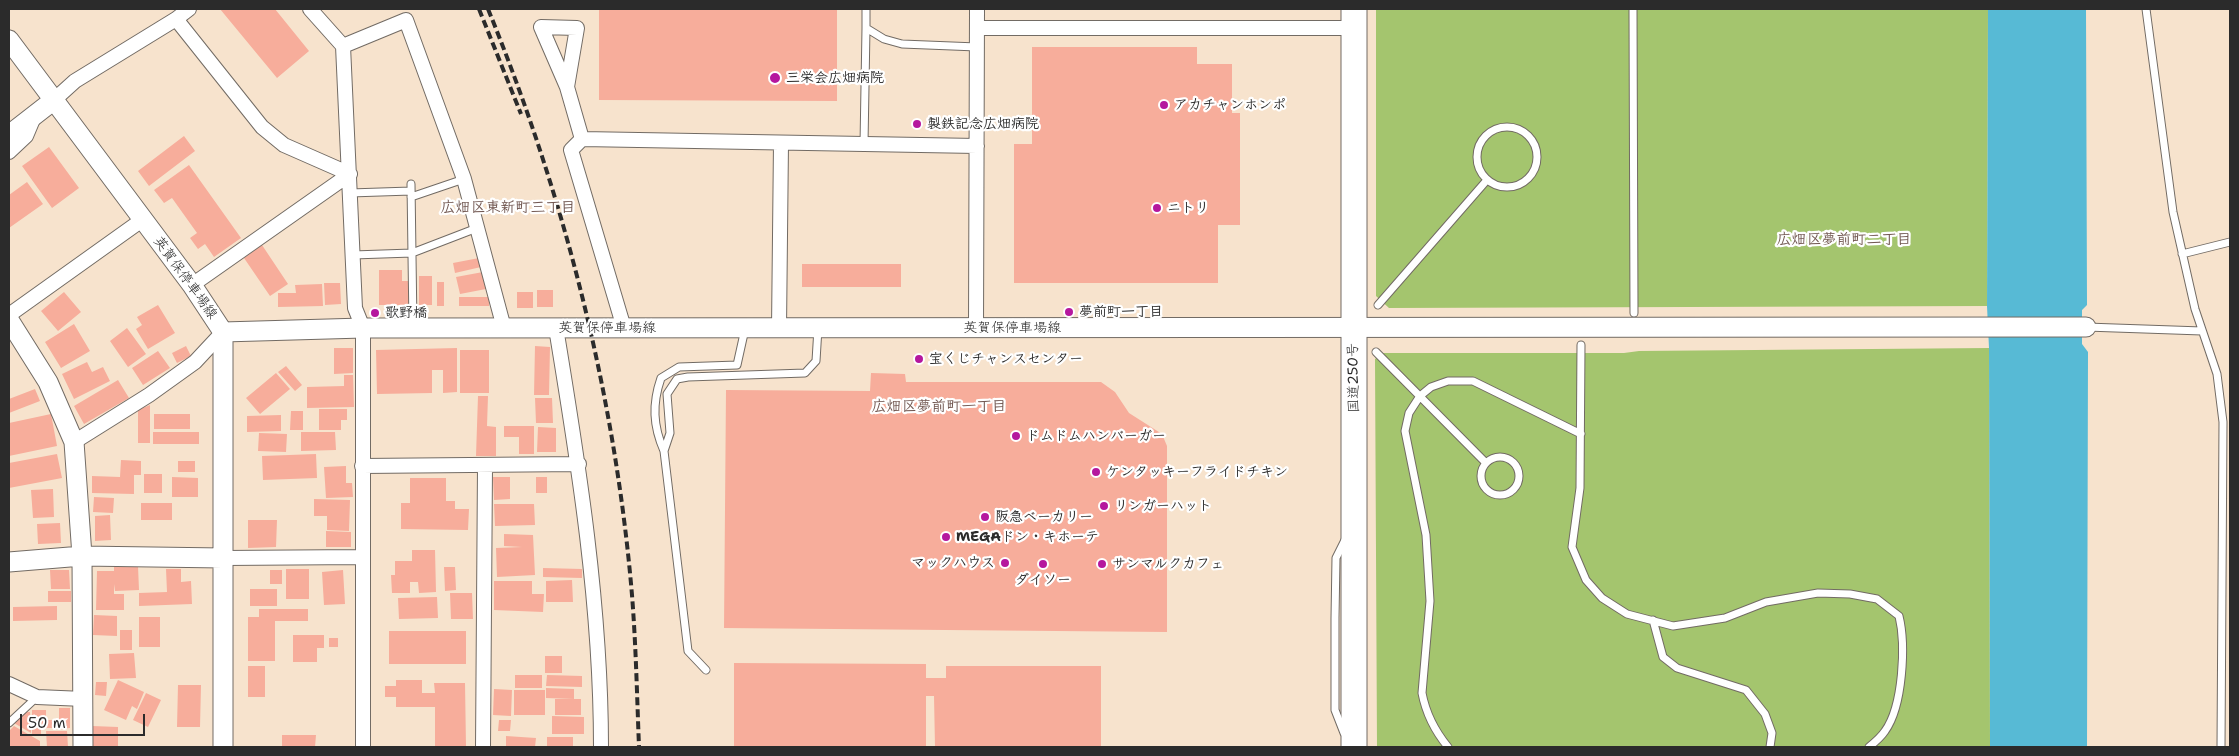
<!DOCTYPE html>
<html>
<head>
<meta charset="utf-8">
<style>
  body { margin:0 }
  #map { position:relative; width:2239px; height:756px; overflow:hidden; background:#f7e3cd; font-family:"Shantell Sans",sans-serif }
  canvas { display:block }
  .frame { position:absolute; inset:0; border:10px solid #2b2b2b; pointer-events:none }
  .scale { position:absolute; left:20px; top:714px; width:125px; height:22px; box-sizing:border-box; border:2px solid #2b2b2b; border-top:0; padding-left:6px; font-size:15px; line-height:18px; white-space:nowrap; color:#2b2b2b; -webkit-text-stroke:4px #fff; paint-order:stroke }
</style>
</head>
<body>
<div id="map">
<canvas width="2239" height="756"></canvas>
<div class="frame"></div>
<div class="scale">50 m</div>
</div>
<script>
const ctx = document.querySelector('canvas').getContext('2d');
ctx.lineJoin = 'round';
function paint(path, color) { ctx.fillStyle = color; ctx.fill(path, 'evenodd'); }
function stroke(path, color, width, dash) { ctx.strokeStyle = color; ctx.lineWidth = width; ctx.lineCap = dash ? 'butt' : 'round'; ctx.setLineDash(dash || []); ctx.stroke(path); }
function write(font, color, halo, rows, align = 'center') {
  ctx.font = font + ' "Shantell Sans","Klee One",sans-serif'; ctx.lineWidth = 4.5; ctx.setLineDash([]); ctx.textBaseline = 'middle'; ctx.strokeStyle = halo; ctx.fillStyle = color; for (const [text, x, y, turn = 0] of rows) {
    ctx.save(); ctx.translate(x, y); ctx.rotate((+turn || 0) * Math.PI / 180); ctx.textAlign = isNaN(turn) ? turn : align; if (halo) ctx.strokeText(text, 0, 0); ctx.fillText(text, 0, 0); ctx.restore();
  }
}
paint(new Path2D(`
  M 1376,9 L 1988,9 L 1987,306 L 1389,308 L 1376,296 Z
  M 1989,348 L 1990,747 L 1377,747 L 1375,359 L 1382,353 L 1624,353 L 1639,351 Z`), '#a4c56e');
paint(new Path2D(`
  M 1988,9 L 2086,9 L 2087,305 L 2082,310 L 2082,344 L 2088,352 L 2087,747 L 1990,747 L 1989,348 L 1987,306 Z`), '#57bad5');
paint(new Path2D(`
  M 220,9 L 275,9 L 309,51 L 277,78 Z
  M 599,9 L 837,9 L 837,101 L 599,100 Z
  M 1032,47 L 1197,47 L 1197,64 L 1232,64 L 1232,113 L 1240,113 L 1240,225 L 1218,225 L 1218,283 L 1014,283 L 1014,144 L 1032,144 Z
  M 184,136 L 195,151 L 149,186 L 138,171 Z
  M 49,147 L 79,188 L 52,208 L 22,166 Z
  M 189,165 L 241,238 L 214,257 L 205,244 L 198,249 L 190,238 L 197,233 L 172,198 L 164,203 L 154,190 Z
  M 27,182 L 43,204 L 9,228 L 9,195 Z
  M 262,245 L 288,284 L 270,296 L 244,258 Z
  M 479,258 L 481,267 L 455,273 L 453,263 Z
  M 802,264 L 901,264 L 901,287 L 802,287 Z
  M 379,270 L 402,270 L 402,281 L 409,281 L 409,305 L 379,305 Z
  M 483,272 L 486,289 L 460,294 L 456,277 Z
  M 419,276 L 432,276 L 432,305 L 419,305 Z
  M 437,282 L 444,282 L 444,306 L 437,306 Z
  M 324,283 L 340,283 L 341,304 L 325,305 Z
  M 322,284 L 323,306 L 278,307 L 278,293 L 296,293 L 295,285 Z
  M 537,290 L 553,290 L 553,307 L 537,307 Z
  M 64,292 L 81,312 L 58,331 L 41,311 Z
  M 517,292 L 533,292 L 533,308 L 517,308 Z
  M 459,297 L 489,297 L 489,306 L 459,306 Z
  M 158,305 L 175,333 L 148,349 L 136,329 L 142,325 L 137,317 Z
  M 74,324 L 90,351 L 61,368 L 45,342 Z
  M 127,328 L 146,354 L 128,367 L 110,341 Z
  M 186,346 L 191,356 L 177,363 L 172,353 Z
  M 535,346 L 550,347 L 549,395 L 534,395 Z
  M 334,348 L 353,348 L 353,373 L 334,374 Z
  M 457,348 L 457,392 L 443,393 L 443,370 L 432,370 L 432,393 L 377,394 L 376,350 Z
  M 460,350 L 489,350 L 489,393 L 460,393 Z
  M 158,351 L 170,368 L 143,385 L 132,368 Z
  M 916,356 L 922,356 L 922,364 L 916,364 Z
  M 87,362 L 92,372 L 103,367 L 110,381 L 74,399 L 62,374 Z
  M 286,366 L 302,385 L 295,391 L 278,372 Z
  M 276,373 L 290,389 L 260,414 L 246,398 Z
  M 871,373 L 905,374 L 906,382 L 1101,382 L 1115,392 L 1129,413 L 1162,434 L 1167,446 L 1167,632 L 724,628 L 726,390 L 870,391 Z
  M 344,375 L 353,375 L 354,407 L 307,408 L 307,387 L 344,386 Z
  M 118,380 L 129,398 L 84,424 L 74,406 Z
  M 35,389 L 40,401 L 9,413 L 9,399 Z
  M 478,396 L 488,396 L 487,426 L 496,427 L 496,456 L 476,456 Z
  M 535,398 L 552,398 L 553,423 L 536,423 Z
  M 150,405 L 150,443 L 138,443 L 138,410 Z
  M 319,409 L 347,409 L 347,420 L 341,420 L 341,430 L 319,430 Z
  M 291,411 L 303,411 L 303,430 L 290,430 Z
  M 51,414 L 57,446 L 9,456 L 9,423 Z
  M 154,414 L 190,414 L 190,429 L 154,429 Z
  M 281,415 L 281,431 L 247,432 L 247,416 Z
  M 504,426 L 534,426 L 534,454 L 519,454 L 519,437 L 504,437 Z
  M 538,427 L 556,428 L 556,452 L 537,452 Z
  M 153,432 L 199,432 L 199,444 L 153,444 Z
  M 301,432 L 335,432 L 336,450 L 301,451 Z
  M 259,433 L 287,434 L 286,452 L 258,451 Z
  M 57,454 L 62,478 L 9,488 L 9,463 Z
  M 316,454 L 317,478 L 263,480 L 262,456 Z
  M 121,460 L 141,461 L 141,475 L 134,475 L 134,494 L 92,493 L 92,476 L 120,477 Z
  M 178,461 L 195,461 L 195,472 L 178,472 Z
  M 346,466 L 346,483 L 352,483 L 353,497 L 326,498 L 324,467 Z
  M 144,474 L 162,474 L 162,493 L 144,493 Z
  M 172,477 L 198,478 L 198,497 L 172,497 Z
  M 493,477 L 510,477 L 510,499 L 494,500 Z
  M 536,477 L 547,477 L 547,493 L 536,493 Z
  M 410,478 L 446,478 L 446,501 L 455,501 L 455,509 L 469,509 L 468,530 L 401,529 L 401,503 L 410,503 Z
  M 53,489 L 54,517 L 33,518 L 31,490 Z
  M 94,497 L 114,498 L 113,513 L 93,512 Z
  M 314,499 L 350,500 L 349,531 L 327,530 L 327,516 L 314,516 Z
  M 141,503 L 172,503 L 172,520 L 141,520 Z
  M 494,504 L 534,504 L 535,525 L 495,526 Z
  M 110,515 L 111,540 L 95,541 L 95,516 Z
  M 248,520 L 277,520 L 276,547 L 248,548 Z
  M 60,523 L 61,543 L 38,544 L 37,524 Z
  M 326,531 L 351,532 L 351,547 L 326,547 Z
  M 504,534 L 533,535 L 535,575 L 497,577 L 496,548 L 522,547 L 504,546 Z
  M 412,550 L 435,550 L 436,592 L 419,593 L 418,582 L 410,582 L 410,593 L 392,593 L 391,575 L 395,575 L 395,561 L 412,561 Z
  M 114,566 L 138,566 L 139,590 L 115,591 L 114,584 L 114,594 L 124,594 L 124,610 L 96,610 L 97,571 L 114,571 Z
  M 444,567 L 455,567 L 456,590 L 445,591 Z
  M 543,568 L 582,569 L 582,578 L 543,577 Z
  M 166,569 L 181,569 L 181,582 L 191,581 L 192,604 L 139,606 L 139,593 L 167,592 Z
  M 286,569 L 309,569 L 309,599 L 286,599 Z
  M 50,570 L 69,570 L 70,589 L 51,589 Z
  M 270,570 L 282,570 L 282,584 L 270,584 Z
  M 343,570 L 345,604 L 324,605 L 322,572 Z
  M 572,580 L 573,602 L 546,602 L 546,581 Z
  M 494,581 L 532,581 L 532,594 L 544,594 L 543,612 L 494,610 Z
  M 250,589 L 277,589 L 277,606 L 250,606 Z
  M 48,591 L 71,591 L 71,602 L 48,602 Z
  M 450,593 L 472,593 L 473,619 L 451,619 Z
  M 437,597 L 438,618 L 399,619 L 398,598 Z
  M 57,606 L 57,620 L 13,621 L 13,607 Z
  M 259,609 L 308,609 L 308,621 L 275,621 L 275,661 L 248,661 L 248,617 L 259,617 Z
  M 94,615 L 117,616 L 117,636 L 93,635 Z
  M 139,617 L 160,617 L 160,647 L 139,647 Z
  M 120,630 L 132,630 L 132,650 L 120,650 Z
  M 389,631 L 466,631 L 466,664 L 389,664 Z
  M 293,635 L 324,635 L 324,648 L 317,648 L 317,662 L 293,662 Z
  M 329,638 L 338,638 L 338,647 L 329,647 Z
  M 134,653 L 136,678 L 110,679 L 109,654 Z
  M 545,656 L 562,656 L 562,673 L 545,673 Z
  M 734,663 L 926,664 L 926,678 L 946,678 L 946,666 L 1101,666 L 1101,747 L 935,747 L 934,696 L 926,696 L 926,747 L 734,747 Z
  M 248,666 L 265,666 L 265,697 L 248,697 Z
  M 515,675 L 542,675 L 542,688 L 515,688 Z
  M 547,675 L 582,676 L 582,687 L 546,686 Z
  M 118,680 L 144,692 L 137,709 L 132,706 L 126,720 L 104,710 Z
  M 396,680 L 422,680 L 422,693 L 435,693 L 434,683 L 465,683 L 466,747 L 435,747 L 435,707 L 396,707 L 396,697 L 385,697 L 385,686 L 396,686 Z
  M 96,682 L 107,682 L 106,696 L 95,695 Z
  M 178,685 L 201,685 L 200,727 L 177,727 Z
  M 546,688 L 574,689 L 574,699 L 546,698 Z
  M 494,689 L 512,690 L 511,716 L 493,715 Z
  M 514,690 L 545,690 L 545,715 L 514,715 Z
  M 146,693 L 161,700 L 148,727 L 133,720 Z
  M 555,699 L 581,699 L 581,715 L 555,715 Z
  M 59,708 L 70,708 L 70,728 L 59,729 Z
  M 32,710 L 46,710 L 46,720 L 55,720 L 55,728 L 41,728 L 41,735 L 32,735 Z
  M 25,712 L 30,712 L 31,733 L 14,723 Z
  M 552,716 L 584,717 L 584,734 L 552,734 Z
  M 499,720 L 511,720 L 510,731 L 498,731 Z
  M 14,726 L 40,741 L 40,747 L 9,747 L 9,731 Z
  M 92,726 L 118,727 L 118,747 L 92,747 Z
  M 46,731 L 67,731 L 68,747 L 47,747 Z
  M 282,735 L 316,735 L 315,747 L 282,747 Z
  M 506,736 L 536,738 L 535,747 L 506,747 Z
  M 547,737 L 573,737 L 573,747 L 547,747 Z`), '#f7ad9b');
const lane = new Path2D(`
  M 866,9 L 866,28 L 884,39 L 902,44 L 977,47
  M 1633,9 L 1634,313
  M 2146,9 L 2173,212 L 2195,309 L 2217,374 L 2223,422 L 2221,747
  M1477 157a30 30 0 1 1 60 0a30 30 0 1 1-60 0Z
  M 864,144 L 866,28
  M 411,184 L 413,327
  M 350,193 L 411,191
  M 411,197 L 464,179
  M 2182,254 L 2230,242
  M 353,255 L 412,253 L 477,228
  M 1378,305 L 1487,180
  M 2086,327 L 2202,331
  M 1581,345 L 1580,488 L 1572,547 L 1586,580 L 1602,598 L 1627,614 L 1673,626 L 1725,618 L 1766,602 L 1818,593 L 1850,594 L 1877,599 L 1899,616 C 1906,645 1903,706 1885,731 C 1881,737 1874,743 1869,747
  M 1376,352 L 1486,463
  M 664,451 L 670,433 L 667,394 L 677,379 L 688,377 L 805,373 L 816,361 L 818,328
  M1481 476a19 19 0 1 1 38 0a19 19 0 1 1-38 0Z
  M 1653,620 L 1663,657 L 1677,668 L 1746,690 L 1765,714 L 1772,733 L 1770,747
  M 706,670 L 688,651 L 664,451 C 653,426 652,404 661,378 L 679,367 L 737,365 L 745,329
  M 9,723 L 37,697
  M 1344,733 L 1335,710 L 1335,618 L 1336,558 L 1346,538
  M 1448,747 C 1434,730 1426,714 1422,693 L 1430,601 L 1426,535 L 1405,431 L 1409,413 L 1420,396 L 1431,387 L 1448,381 L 1473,381 L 1581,434`);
const street = new Path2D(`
  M 310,9 L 343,46 L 355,308 L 363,328 L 363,747
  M 176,19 L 262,127 L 284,145 L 350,174
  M 977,28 L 1354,28
  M 343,46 L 406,20 L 464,179 L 504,328
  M 567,87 L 541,27 L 577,28 L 567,87 L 582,139
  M 54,100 L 75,81 L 176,19 L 189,9
  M 9,152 L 26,136 L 34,117
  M 192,285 L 350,174
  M 9,315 L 142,220
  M 556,328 C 579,467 601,606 601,747
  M 624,328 L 571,150 L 582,139 L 977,146
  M 779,328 L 781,143
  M 976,328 L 977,9
  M 74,442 L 149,395 L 195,362 L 223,332
  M 362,466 L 579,464
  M 223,558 L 363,557
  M 9,684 L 37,697 L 84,699
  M 483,747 L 485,466`);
const secondary = new Path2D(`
  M 9,40 L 192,285 L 223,332
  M 9,135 L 54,100
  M 9,320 L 48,382 L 74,442 L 82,556 L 83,747
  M 223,332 L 363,328 L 2086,327
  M 9,562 L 82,556 L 223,558
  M 223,747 L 223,332`);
const highway = new Path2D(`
  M 1354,747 L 1354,9`);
stroke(lane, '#726b64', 9);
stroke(street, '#726b64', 16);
stroke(secondary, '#726b64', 21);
stroke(highway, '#726b64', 27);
stroke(lane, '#fff', 7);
stroke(street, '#fff', 14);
stroke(secondary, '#fff', 19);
stroke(highway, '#fff', 25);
stroke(new Path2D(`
  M 479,9 L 521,114
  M 488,9 C 564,195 615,394 632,595 C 636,646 637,697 639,747`), '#2b2b2b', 4, [8, 4]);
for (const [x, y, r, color] of [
  [775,78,6,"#b5179e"],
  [1164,105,5,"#b5179e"],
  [917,124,5,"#b5179e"],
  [1157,208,5,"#b5179e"],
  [1069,312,5,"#b5179e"],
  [375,313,5,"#b5179e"],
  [919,359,5,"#b5179e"],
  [1016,436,5,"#b5179e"],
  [1096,472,5,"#b5179e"],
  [1104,506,5,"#b5179e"],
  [985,517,5,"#b5179e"],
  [946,537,5,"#b5179e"],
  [1005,563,5,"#b5179e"],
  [1043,564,5,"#b5179e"],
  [1102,564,5,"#b5179e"]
]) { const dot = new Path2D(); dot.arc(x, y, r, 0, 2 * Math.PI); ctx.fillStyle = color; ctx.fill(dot); stroke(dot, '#fff', 2); }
write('bold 14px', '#2b2b2b', '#fff', [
  ["三栄会広畑病院",786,78],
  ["アカチャンホンポ",1174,105],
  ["製鉄記念広畑病院",927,124],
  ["ニトリ",1167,208],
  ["夢前町一丁目",1079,312],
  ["歌野橋",385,313],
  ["宝くじチャンスセンター",929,359],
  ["ドムドムハンバーガー",1026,436],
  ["ケンタッキーフライドチキン",1106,472],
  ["リンガーハット",1114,506],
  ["阪急ベーカリー",995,517],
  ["MEGAドン・キホーテ",956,537],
  ["マックハウス",995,563,"right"],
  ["サンマルクカフェ",1112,564],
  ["ダイソー",1043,580,"center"]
], 'left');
write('14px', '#2b2b2b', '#fff', [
  ["英賀保停車場線",185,278,54],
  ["英賀保停車場線",607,328],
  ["英賀保停車場線",1012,328],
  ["国道250号",1354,378,-91]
]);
write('bold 15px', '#725852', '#fff', [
  ["広畑区東新町三丁目",508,208],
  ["広畑区夢前町二丁目",1844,240],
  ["広畑区夢前町一丁目",939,407]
]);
</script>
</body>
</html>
